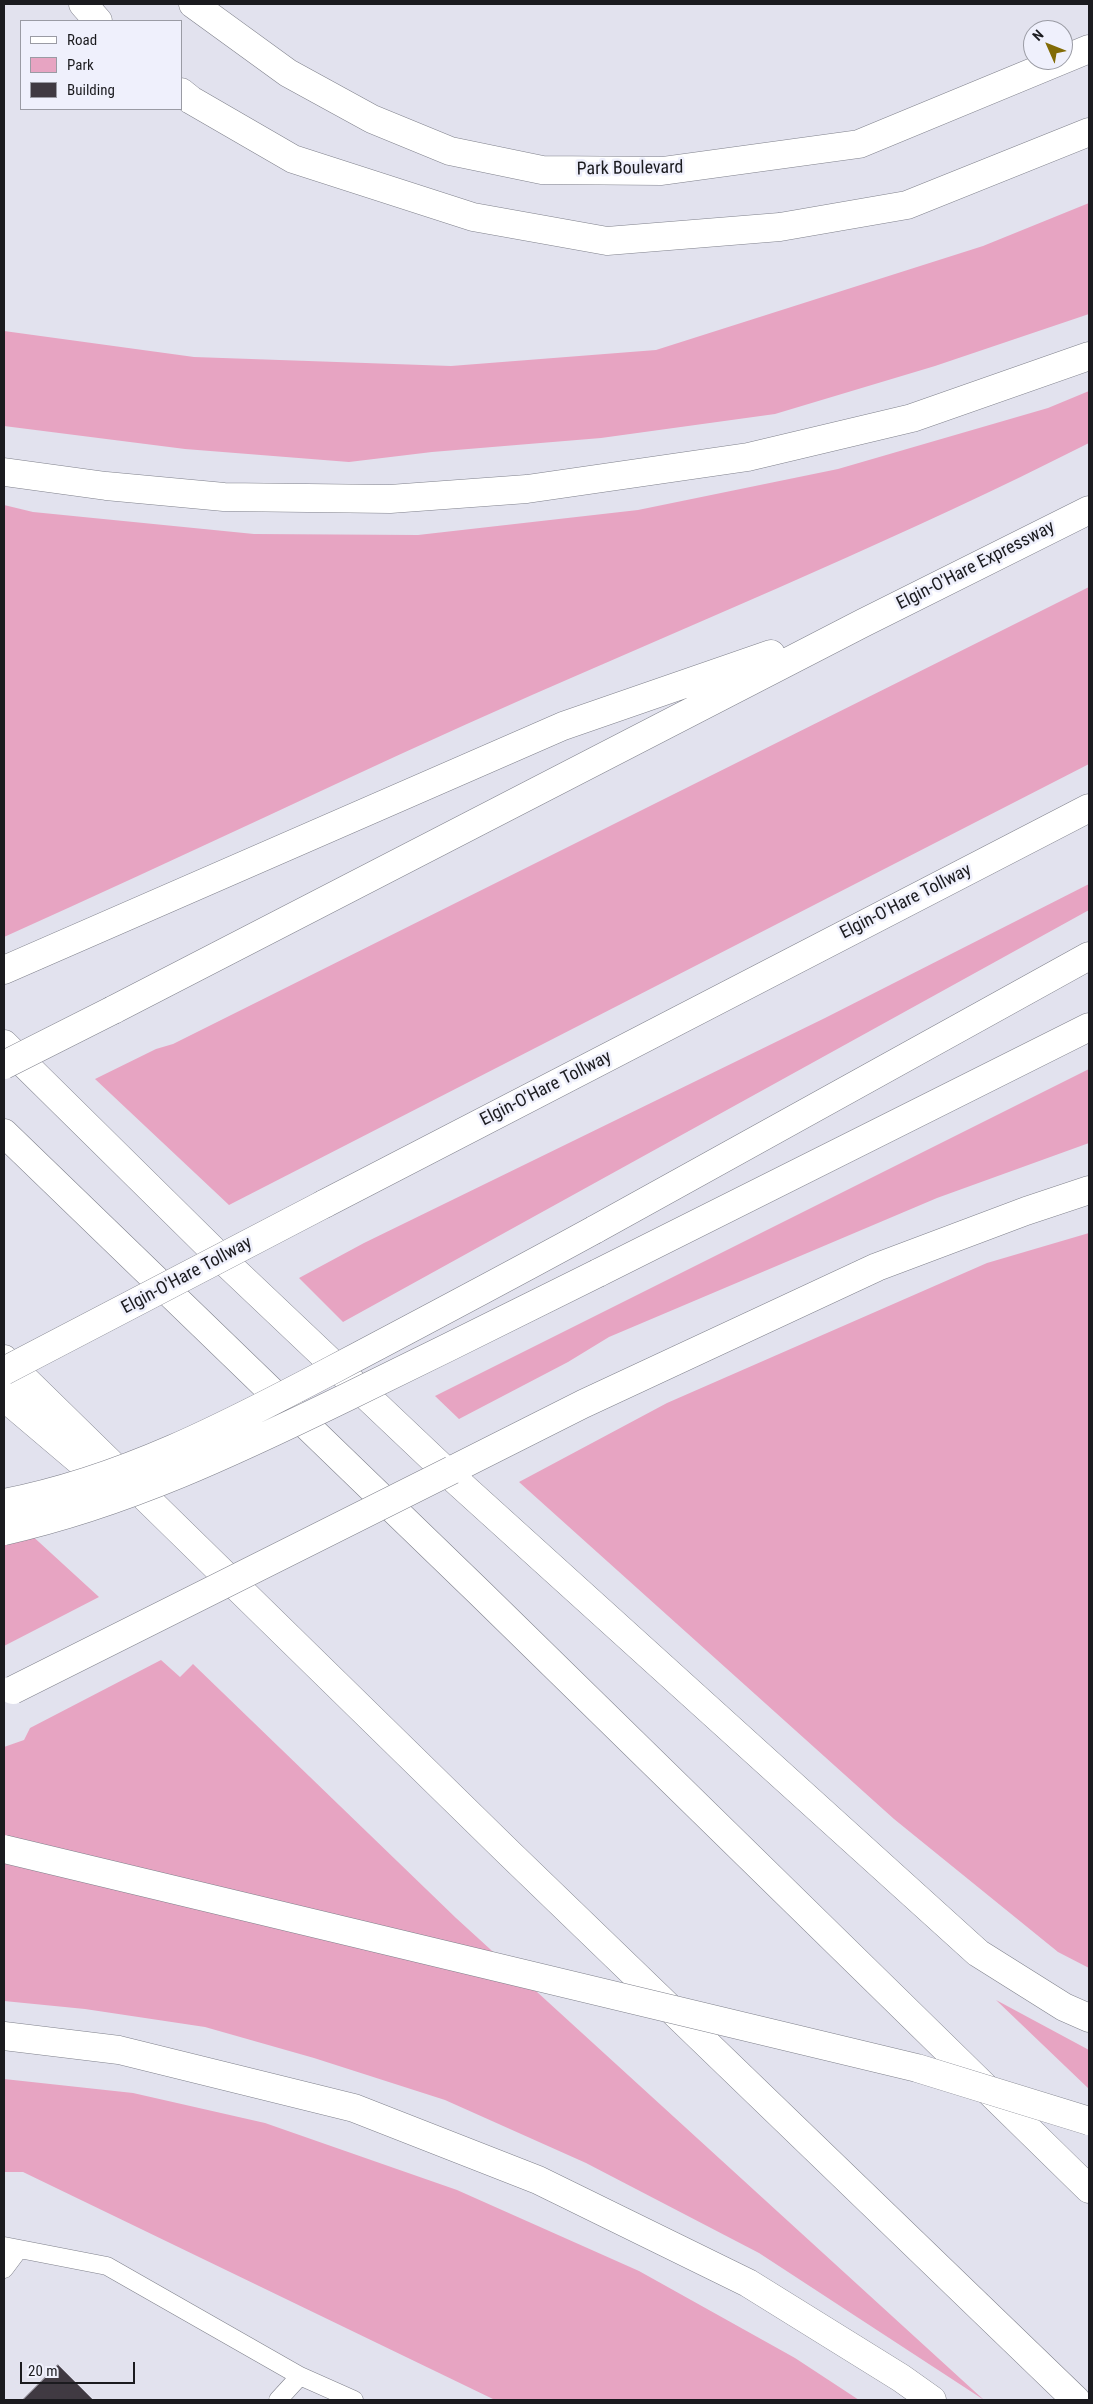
<!DOCTYPE html>
<html>
<head>
<meta charset="utf-8">
<style>
  body { margin:0 }
  #map { position:relative; width:1093px; height:2404px; overflow:hidden; background:#e2e2ee; font-family:"Roboto Condensed",sans-serif }
  canvas { display:block }
  .frame { position:absolute; inset:0; border:5px solid #1b1b1f; pointer-events:none }
  .legend { position:absolute; left:20px; top:20px; width:162px; height:90px; box-sizing:border-box; background:#eff0fc; border:1px solid #9a9ba4; margin:0; padding:6px 9px; list-style:none; font-size:15px; color:#1b1b1f }
  .legend li { display:flex; align-items:center; gap:10px; height:25px }
  .legend b { width:25px; border:1px solid #9a9ba4 }
  .north { position:absolute; left:1023px; top:20px; width:50px; height:50px; box-sizing:border-box; background:#eff0fc; border:1px solid #9a9ba4; border-radius:50%; rotate:314deg; font-size:14px; font-weight:700; line-height:20px; text-align:center; color:#1b1b1f }
  .north::after { content:''; display:block; margin:auto; width:18px; height:22px; background:#826b06; clip-path:polygon(50% 0,100% 100%,50% 72%,0 100%) }
  .scale { position:absolute; left:20px; top:2362px; width:115px; height:22px; box-sizing:border-box; border:2px solid #1b1b1f; border-top:0; padding-left:6px; font-size:15px; line-height:18px; white-space:nowrap; color:#1b1b1f; -webkit-text-stroke:4px #eff0fc; paint-order:stroke }
</style>
</head>
<body>
<div id="map">
<canvas width="1093" height="2404"></canvas>
<div class="frame"></div>
<ul class="legend">
<li><b style="height:6px;background:#fff"></b>Road</li>
<li><b style="height:14px;background:#e7a4c2"></b>Park</li>
<li><b style="height:14px;background:#403a42"></b>Building</li>
</ul>
<div class="north">N</div>
<div class="scale">20 m</div>
</div>
<script>
const ctx = document.querySelector('canvas').getContext('2d');
ctx.lineJoin = 'round';
function paint(path, color) { ctx.fillStyle = color; ctx.fill(path, 'evenodd'); }
function stroke(path, color, width, dash) { ctx.strokeStyle = color; ctx.lineWidth = width; ctx.lineCap = dash ? 'butt' : 'round'; ctx.setLineDash(dash || []); ctx.stroke(path); }
function write(font, color, halo, rows, align = 'center') {
  ctx.font = font + ' "Roboto Condensed",sans-serif'; ctx.lineWidth = 5; ctx.setLineDash([]); ctx.textBaseline = 'middle'; ctx.strokeStyle = halo; ctx.fillStyle = color; for (const [text, x, y, turn = 0] of rows) {
    ctx.save(); ctx.translate(x, y); ctx.rotate((+turn || 0) * Math.PI / 180); ctx.textAlign = isNaN(turn) ? turn : align; if (halo) ctx.strokeText(text, 0, 0); ctx.fillText(text, 0, 0); ctx.restore();
  }
}
paint(new Path2D(`
  M 1089,203 L 1089,314 L 935,366 L 775,414 L 601,438 L 432,452 L 349,462 L 185,449 L 4,426 L 4,331 L 194,357 L 451,366 L 656,350 L 983,246 Z
  M 1089,391 L 1089,443 C 907,535 719,613 532,695 C 355,773 181,858 4,937 L 4,505 L 33,512 L 254,534 L 418,535 L 638,510 L 838,469 L 1048,408 Z
  M 1089,587 L 1089,764 L 229,1205 L 95,1079 L 156,1049 L 173,1044 Z
  M 1089,884 L 1089,910 L 343,1322 L 299,1278 L 364,1243 L 825,1018 Z
  M 1089,1069 L 1089,1143 L 937,1198 L 609,1337 L 568,1362 L 459,1419 L 435,1396 Z
  M 1089,1233 L 1089,1968 L 1058,1952 L 894,1819 L 519,1482 L 667,1403 L 987,1263 Z
  M 4,1510 L 99,1597 L 4,1646 Z
  M 161,1660 L 180,1677 L 193,1664 L 456,1918 L 984,2400 L 759,2253 L 586,2163 L 445,2100 L 314,2058 L 205,2027 L 85,2009 L 4,2001 L 4,1747 L 24,1740 L 30,1728 Z
  M 996,2000 L 1089,2050 L 1089,2089 Z
  M 4,2079 L 133,2093 L 265,2123 L 457,2190 L 639,2271 L 795,2358 L 859,2400 L 495,2400 L 23,2172 L 4,2172 Z`), '#e7a4c2');
const building = new Path2D(`
  M 58,2365 L 93,2400 L 23,2400 Z`);
paint(building, '#403a42');
stroke(building, '#716c76', 1);
const service = new Path2D(`
  M 4,2246 L 107,2266 L 300,2376 L 354,2400
  M 4,2269 L 19,2249
  M 278,2400 L 300,2376`);
const tertiary = new Path2D(`
  M 83,4 L 98,21
  M 193,4 L 288,73 L 372,119 L 450,151 L 542,170 L 662,171 L 859,144 L 1089,49
  M 181,92 L 191,100 L 293,159 L 473,217 L 607,241 L 780,227 L 907,205 L 1089,132`);
const motorway = new Path2D(`
  M 4,472 L 106,486 L 224,497 L 390,499 L 527,489 L 748,457 L 912,418 L 1089,356
  M 4,970 L 563,726 L 771,654
  M 113,1010 L 863,623 L 1089,510
  M 4,1044 L 224,1261 L 451,1476 L 978,1953 L 1064,2007 L 1089,2018
  M 4,1133 L 480,1593 L 1089,2189
  M 324,1204 L 1089,808
  M 594,1230 L 1089,956
  M 598,1273 L 1089,1027
  M 4,1359 L 508,1852 L 1076,2400
  M 4,1397 L 115,1491
  M 452,1470 L 583,1404 L 877,1267 L 1026,1211 L 1089,1190
  M 4,2036 L 119,2050 L 354,2108 L 538,2180 L 748,2283 L 901,2378 L 932,2400`);
stroke(service, '#7f808b', 19);
stroke(tertiary, '#7f808b', 29);
stroke(motorway, '#7f808b', 29);
stroke(service, '#fff', 18);
stroke(tertiary, '#fff', 28);
stroke(motorway, '#fff', 28);
const motorwayBridge = new Path2D(`
  M 4,1065 L 113,1010
  M 4,1371 L 324,1204
  M 4,1503 C 123,1480 228,1425 334,1369 C 421,1323 508,1277 594,1230
  M 4,1531 C 125,1504 236,1451 347,1397 C 431,1356 514,1315 598,1273
  M 13,1690 L 452,1470
  M 4,1849 L 917,2068 L 1089,2121`);
stroke(motorwayBridge, '#7f808b', 29, []);
stroke(motorwayBridge, '#fff', 28);
write('18px', '#1b1b1f', '#eff0fc', [
  ["Park Boulevard",630,169,-1],
  ["Elgin-O'Hare Expressway",976,566,-27],
  ["Elgin-O'Hare Tollway",906,902,-27],
  ["Elgin-O'Hare Tollway",546,1089,-27],
  ["Elgin-O'Hare Tollway",187,1276,-28]
]);
</script>
</body>
</html>
